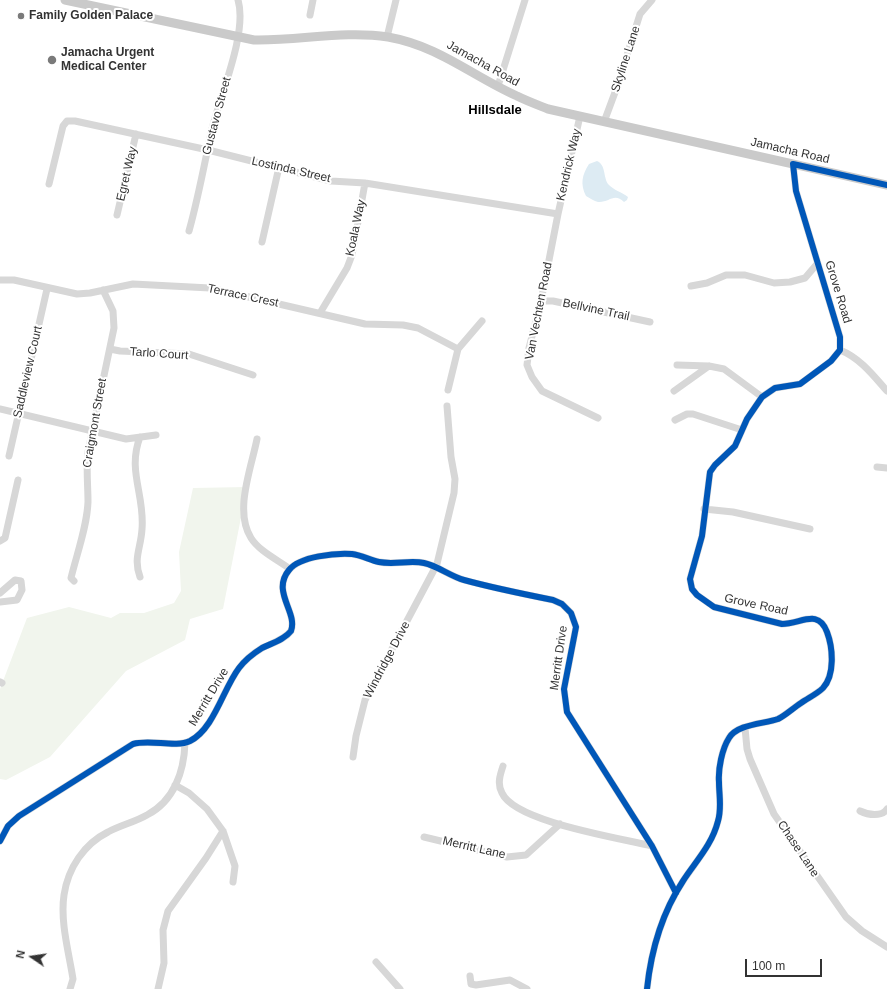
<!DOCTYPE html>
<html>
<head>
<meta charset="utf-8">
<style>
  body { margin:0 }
  #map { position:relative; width:887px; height:989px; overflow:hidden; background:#fff; font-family:Helvetica,sans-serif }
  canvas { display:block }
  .north { position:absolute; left:12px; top:937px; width:40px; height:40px; -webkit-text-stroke:3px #fff; paint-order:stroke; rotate:283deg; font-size:11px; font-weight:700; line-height:16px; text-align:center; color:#333 }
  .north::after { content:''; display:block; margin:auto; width:14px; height:18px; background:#333; clip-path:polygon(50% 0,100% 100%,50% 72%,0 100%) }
  .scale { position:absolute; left:745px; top:959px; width:77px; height:18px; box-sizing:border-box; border:2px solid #333; border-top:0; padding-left:5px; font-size:12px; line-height:14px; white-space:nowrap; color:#333; -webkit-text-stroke:3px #fff; paint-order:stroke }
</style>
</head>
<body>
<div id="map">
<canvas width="887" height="989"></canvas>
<div class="north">N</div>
<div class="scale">100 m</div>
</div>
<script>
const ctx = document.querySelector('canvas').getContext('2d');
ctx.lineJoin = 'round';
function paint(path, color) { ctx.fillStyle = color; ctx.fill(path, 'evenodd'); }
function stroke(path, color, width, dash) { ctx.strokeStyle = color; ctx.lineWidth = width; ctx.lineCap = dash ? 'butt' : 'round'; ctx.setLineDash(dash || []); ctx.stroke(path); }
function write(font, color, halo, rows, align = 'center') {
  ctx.font = font + ' Helvetica,sans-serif'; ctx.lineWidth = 4; ctx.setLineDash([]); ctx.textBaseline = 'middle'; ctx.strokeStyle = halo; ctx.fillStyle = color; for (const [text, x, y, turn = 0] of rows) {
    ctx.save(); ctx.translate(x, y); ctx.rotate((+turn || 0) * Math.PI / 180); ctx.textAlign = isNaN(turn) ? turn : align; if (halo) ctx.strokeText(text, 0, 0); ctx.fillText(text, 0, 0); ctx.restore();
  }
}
paint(new Path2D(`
  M 247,487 L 223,609 L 190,619 L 185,640 L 126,671 L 50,757 L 6,780 L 0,779 L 0,689 L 27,618 L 69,607 L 111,618 L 120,613 L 144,613 L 174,603 L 181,591 L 179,552 L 193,488 Z`), '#f1f5ed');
paint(new Path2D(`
  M 597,161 C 606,165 603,176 608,184 C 613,190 622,192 628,197 L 627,200 L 624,202 C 614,192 609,203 598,202 C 594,201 590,198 586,196 C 580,184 582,175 589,164 Z`), '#ddebf3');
stroke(new Path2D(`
  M 310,15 L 313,0
  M 387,37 L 396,0
  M 498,86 L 525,0
  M 580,116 L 558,214 L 541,301 L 529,348 L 527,365 L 532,377 L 542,391 L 598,418
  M 604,122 L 617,87 L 640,14 L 652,0
  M 49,184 L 63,126 L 67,121 L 75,121 L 208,150 L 331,181 L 365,183 L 558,214
  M 117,215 L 136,134
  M 189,231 C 198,199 204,166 211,133 C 219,98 248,33 238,0
  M 262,242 L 279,167
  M 0,280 L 14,280 L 77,294 L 90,293 L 133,284 L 210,288 L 365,324 L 403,325 L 418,328 L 458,349
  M 691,286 L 707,283 L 726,275 L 745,275 L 774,283 L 790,282 L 805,278 L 817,264
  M 541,301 L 553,301 L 650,322
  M 320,313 L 347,268 L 352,255 L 365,183
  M 110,349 L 120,351 L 189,354 L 253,375
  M 840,350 C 860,358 873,375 887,391
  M 677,365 L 709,366 L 724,369 L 762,397
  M 448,390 L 458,349 L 482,321
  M 674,391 L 709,366
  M 0,409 L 126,439 L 156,435
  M 675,420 L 687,414 L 693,414 L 742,430
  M 257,439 C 251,469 234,511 251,538 C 259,551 278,560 290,569
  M 9,456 L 47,289
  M 877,467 L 887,468
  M 704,509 L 733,512 L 810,529
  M 0,541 L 5,538 L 18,480
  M 436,568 L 454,493 L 455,479 L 451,457 L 447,406
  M 140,577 C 133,558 141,548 142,529 C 145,495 127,471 140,437
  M 74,581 L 71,578 C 77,553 87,527 88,502 C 88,485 86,469 88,452 L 114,328 L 113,311 L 103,290
  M 0,593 L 15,580 L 21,581 L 22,590 L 17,600 L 0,602
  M 0,682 L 2,683
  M 745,728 L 747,749 L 750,759 L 774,814 L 846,917 L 862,931 L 887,947
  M 353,757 L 356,736 L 365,700 L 435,568
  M 503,766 C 500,775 497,784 502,793 C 515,822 620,838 652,846
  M 175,785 L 189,793 L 207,809 L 223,831 L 235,866 L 233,882
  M 860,811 C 868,815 882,817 887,809
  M 424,837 L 507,857 L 526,855 L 560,824
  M 0,841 L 8,826 L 19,816 L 133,744 C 151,739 175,748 190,741 C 214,729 223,689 239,668 C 245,660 254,653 262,648 C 272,643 284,640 291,631 C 298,612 271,592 289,570 C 300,556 336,553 352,554 C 361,555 370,560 379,562 C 394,565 410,560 424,563 C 438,566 450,576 464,580 C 493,588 523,594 553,600 L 562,604 L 571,613 L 576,627 L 564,689 L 567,712 L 652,846 L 676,893
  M 376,962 L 400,989
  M 470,976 L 471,984 L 476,985 L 510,980 L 527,989
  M 70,989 L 73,979 C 69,953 60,922 64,895 C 68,868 84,844 108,832 C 121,825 135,822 147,815 C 174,801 184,772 185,743
  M 158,989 L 164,963 L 163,930 L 168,911 L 206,858 L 223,831
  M 647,989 C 651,951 662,913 683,881 C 696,861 712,845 718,821 C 722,808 719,795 719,782 C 718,769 722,749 729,738 C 737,724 764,724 778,719 C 786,715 793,708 801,703 C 808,698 817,694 823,688 C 835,675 833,648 827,632 C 818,608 801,624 782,624 L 714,607 L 697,595 L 692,589 L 690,579 L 702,536 L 710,472 L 715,465 L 735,446 L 747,419 L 762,397 L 775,388 L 800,384 L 831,361 L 840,350 L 840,337 L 796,191 L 793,164`), '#d7d7d7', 7);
stroke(new Path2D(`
  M 65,0 L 254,40 C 299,41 344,30 388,37 C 439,46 472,76 517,96 C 527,101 538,105 548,109 L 887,185`), '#cacaca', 9);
stroke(new Path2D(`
  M 0,841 L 8,826 L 19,816 L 133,744 C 151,739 175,748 190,741 C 214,729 223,689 239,668 C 245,660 254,653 262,648 C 272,643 284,640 291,631 C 298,612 271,592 289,570 C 300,556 336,553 352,554 C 361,555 370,560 379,562 C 394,565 410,560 424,563 C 438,566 450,576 464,580 C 493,588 523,594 553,600 L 562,604 L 571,613 L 576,627 L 564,689 L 567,712 L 652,846 L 676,893
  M 647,989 C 651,951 662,913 683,881 C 696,861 712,845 718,821 C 722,808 719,795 719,782 C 718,769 722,749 729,738 C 737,724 764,724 778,719 C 786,715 793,708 801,703 C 808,698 817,694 823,688 C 835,675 833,648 827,632 C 818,608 801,624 782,624 L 714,607 L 697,595 L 692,589 L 690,579 L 702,536 L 710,472 L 715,465 L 735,446 L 747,419 L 762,397 L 775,388 L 800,384 L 831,361 L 840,350 L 840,337 L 796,191 L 793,164 L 887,185`), '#0057b8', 6);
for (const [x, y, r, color] of [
  [21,16,4,"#7a7a7a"],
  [52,60,5,"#7a7a7a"]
]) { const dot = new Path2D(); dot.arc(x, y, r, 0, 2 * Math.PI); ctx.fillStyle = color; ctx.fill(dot); stroke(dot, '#fff', 1.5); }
write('bold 12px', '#333', '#fff', [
  ["Family Golden Palace",29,16],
  ["Jamacha Urgent",61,53],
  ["Medical Center",61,67]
], 'left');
write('12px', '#333', '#fff', [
  ["Skyline Lane",626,59,-72],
  ["Jamacha Road",483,64,29],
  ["Gustavo Street",217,116,-75],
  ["Jamacha Road",790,151,13],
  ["Kendrick Way",569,165,-77],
  ["Lostinda Street",291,170,13],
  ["Egret Way",127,174,-77],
  ["Koala Way",356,228,-78],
  ["Grove Road",838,292,73],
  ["Terrace Crest",243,296,12],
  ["Bellvine Trail",596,310,12],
  ["Van Vechten Road",539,311,-79],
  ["Tarlo Court",159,354,4],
  ["Saddleview Court",28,372,-77],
  ["Craigmont Street",95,423,-80],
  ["Grove Road",756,605,12],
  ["Merritt Drive",559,658,-82],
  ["Windridge Drive",387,660,-62],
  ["Merritt Drive",209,697,-59],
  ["Merritt Lane",474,848,13],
  ["Chase Lane",798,849,56]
]);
write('bold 13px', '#000', '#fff', [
  ["Hillsdale",495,110]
]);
</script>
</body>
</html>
